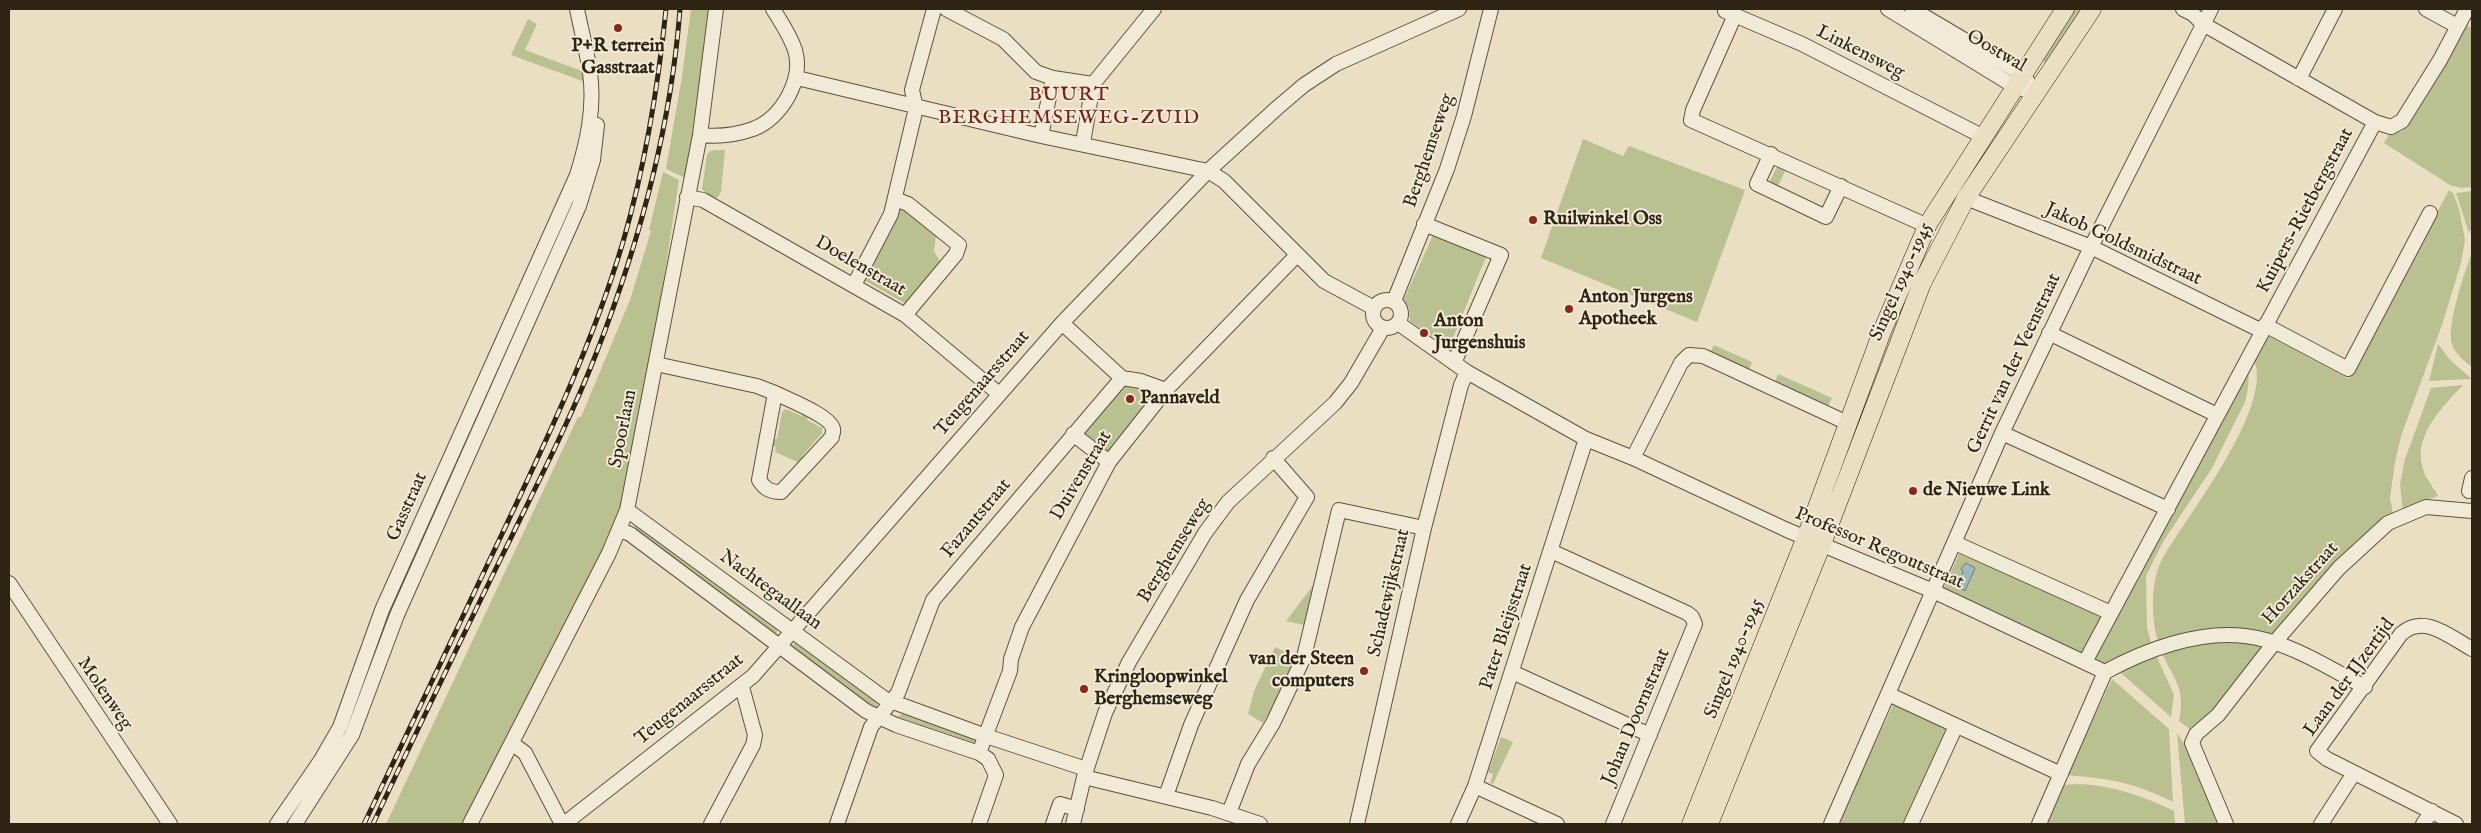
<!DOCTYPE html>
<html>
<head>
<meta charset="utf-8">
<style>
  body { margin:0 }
  #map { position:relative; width:2481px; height:833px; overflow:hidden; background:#eadfc2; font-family:"IM FELL English",serif }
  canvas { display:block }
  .frame { position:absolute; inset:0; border:10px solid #2f2314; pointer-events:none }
</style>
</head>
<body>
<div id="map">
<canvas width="2481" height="833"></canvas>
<div class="frame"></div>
</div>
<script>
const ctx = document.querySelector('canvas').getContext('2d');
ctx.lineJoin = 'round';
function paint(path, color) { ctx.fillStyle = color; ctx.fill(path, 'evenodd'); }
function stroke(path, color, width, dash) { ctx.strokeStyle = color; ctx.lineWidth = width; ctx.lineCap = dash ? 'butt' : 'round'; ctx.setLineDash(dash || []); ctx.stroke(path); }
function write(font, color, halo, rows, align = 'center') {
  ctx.font = font + ' "IM FELL English",serif'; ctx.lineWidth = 4; ctx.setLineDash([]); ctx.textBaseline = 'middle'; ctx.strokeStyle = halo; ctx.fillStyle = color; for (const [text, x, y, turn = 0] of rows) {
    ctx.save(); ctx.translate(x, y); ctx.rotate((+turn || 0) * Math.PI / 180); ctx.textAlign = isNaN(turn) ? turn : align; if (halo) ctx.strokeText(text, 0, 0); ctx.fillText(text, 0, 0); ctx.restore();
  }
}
paint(new Path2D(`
  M 691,9 L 711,9 L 700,99 L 685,178 L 666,169 L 682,76 Z
  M 2071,9 L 2086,9 L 2047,64 L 2039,58 Z
  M 528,19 L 537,24 L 525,50 L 582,71 L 585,82 L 511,55 Z
  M 2464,24 L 2472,28 L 2472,187 L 2461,188 L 2450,185 L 2384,143 L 2391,131 L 2401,132 L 2408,124 Z
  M 1583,139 L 1623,156 L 1629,146 L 1745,190 L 1697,322 L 1541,258 Z
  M 715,150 L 725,150 L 721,192 L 717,198 L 707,194 L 702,189 L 707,155 L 710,151 Z
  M 1778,165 L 1786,169 L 1778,186 L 1770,181 Z
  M 663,172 L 679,180 L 658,318 L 623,513 L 469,824 L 386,824 L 578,417 L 581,417 L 630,300 L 651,231 L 649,230 Z
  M 2449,190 L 2453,193 L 2459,209 L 2465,240 L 2461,263 L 2442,325 L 2402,433 L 2395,462 L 2390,498 L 2394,519 L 2372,540 L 2195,733 L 2179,721 C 2187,684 2170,677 2159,645 C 2151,619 2150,586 2161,561 C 2185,518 2274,408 2254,360 L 2268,336 L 2349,379 Z
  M 2472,191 L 2472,227 L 2469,233 L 2456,193 Z
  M 901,207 L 936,235 L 934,251 L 941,263 L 906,304 L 862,279 L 897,210 Z
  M 1435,231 L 1488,252 L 1449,348 L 1410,321 L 1409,308 L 1404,299 Z
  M 2472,252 L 2472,367 C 2464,361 2455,354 2452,344 C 2446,325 2465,272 2472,252 Z
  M 2438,344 L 2451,361 L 2472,379 L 2429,381 Z
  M 1714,345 L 1752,362 L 1749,370 L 1710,353 Z
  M 2249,371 L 2248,388 L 2245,402 L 2212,468 L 2163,542 L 2146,576 L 2147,627 L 2152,646 L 2174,695 L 2171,717 L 2122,674 L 2093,658 Z
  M 1778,374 L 1832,398 L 1828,406 L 1775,382 Z
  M 1126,385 L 1151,389 L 1152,398 L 1107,453 L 1081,434 L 1120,387 Z
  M 2463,385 C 2444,405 2414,435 2422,465 C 2424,477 2433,486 2438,496 L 2423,501 L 2403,513 L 2400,484 L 2405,459 L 2431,388 Z
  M 786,409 L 802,416 L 805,412 L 809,414 L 807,420 L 822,428 L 822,433 L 803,455 L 806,459 L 802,464 L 775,452 L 776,447 L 770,445 L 771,439 L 777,439 L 782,412 Z
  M 638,521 L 780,627 L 774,636 L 633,531 Z
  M 1959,554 L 2099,613 L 2101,617 L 2083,651 L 2079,654 L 1942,592 Z
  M 1318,579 L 1308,626 L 1286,621 Z
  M 797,640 L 879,701 L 874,711 L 790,648 Z
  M 1275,647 L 1297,657 L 1280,696 L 1263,723 L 1248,714 L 1254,691 Z
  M 2112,679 L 2169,729 L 2173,802 C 2133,782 2111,779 2067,775 Z
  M 1895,701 L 1951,727 L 1907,824 L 1837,824 Z
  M 903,714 L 978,737 L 975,746 L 896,721 L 898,716 Z
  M 2177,733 L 2194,759 L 2220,824 L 2185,824 Z
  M 1501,737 L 1513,742 L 1493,784 L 1490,783 L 1493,774 L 1488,772 Z
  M 2080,784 C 2115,786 2143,796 2174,811 L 2175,824 L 2045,824 L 2063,785 Z`), '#bac191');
const water = new Path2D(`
  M 1966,563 L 1975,568 L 1965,591 L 1958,586 L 1963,571 L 1961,569 Z`);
paint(water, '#9eb9be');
stroke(water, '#727d7a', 1);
const minor = new Path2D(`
  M 946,9 L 1003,39 L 1036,72 L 1053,78 L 1093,84
  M 1888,9 L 2014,86 L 2035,93
  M 1912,9 L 2022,74 L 2028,82
  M 2183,9 L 2193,14 L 2203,24 L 2375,122
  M 2426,9 L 2457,26
  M 1725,11 L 1802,44 L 1976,133
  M 1735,15 L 1693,110 L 1691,120 L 1921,223
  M 797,78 L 1041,136 L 1208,171 L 1224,181 L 1324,281 L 1374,308
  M 2299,79 L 2335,9
  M 700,135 C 719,137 736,135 753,129 C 782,118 804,79 795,50 C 790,35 781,22 773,9
  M 1041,136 L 1053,78
  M 1083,143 L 1093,84 L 1154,9
  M 1771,154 L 1757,184 L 1826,217 L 1841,186
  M 687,197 L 703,200 L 905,315 L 999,394
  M 1966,198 L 2091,247 L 2262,331
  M 895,199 L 908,204 L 959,245 L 956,254 L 905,315
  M 1424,224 L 1501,255 L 1454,363
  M 854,285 L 891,214 L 916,108 L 912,90 L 934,9
  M1373 314a14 14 0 1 1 28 0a14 14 0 1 1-28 0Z
  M 1394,301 L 1447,169 L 1464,116 L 1491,9
  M 1062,323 L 1122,378 L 1141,381 L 1166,390
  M 1398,323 L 1467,372 L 1586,439 L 1633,458 L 1787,530 L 1933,591 L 2105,672 C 2145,650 2199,630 2245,636 C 2288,641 2327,667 2365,687
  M 2265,325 L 2348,369 L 2430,213
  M 2049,333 L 2217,415
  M 656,364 L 757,386 L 775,393
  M 775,393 C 787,399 831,416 833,429 C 834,431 832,434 832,437 L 781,492 C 770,492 765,489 759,480 Z
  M 2002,433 L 2168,509
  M 1073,434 L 1109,462
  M 1633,458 L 1681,363 L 1689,355 L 1703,356 L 1841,420
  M 2469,491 L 2472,478
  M 627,510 L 885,699 L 986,736 L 1086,769
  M 620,530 L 630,534 L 866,711 L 896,725 L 979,753 L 988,759 L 996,775 L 979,824
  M 1955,543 L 2111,613
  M 1551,551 L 1687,613 L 1692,617 L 1695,624 L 1613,824
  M 9,583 L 170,824
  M 2085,662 L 2375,122 L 2391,127 L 2402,121 L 2440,60 L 2467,9
  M 1512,672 L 1650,735
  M 1888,694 L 2061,774
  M 513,744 L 525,753 L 562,824
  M 979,753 L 1010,671 L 1011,659 L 1022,627 L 1109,462 L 1166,390 L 1297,255
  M 1084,777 L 1212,808 L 1260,824
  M 1475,786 L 1557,824
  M 1166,796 L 1191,725 L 1247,600 L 1307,497 L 1273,458
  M 1229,813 L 1248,764 L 1273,723 L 1304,657 L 1339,510 L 1424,528
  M 277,824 L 321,760 L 340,727 L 382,610 L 577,175 C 587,143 595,108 590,73 C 587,51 581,30 577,9
  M 295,824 L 352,735 L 397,615 L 579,206 L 593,160 L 597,125
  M 470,824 L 609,553 L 627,510 L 700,135 L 716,9
  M 564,824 L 753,676 L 1062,323 L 1208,171 L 1277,108 L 1304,85 L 1336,64 L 1459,9
  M 711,824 L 753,745 L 755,735 L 742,687
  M 837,824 L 871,727 L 898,693 L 933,600 L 1122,378
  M 1053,824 L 1060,804 L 1077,809
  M 1073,824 L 1084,777 L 1105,713 L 1129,662 L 1205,533 L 1228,502 L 1335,403 L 1351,383 L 1383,328
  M 1357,824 L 1424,528 L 1461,385 L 1467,372
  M 1458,824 L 1475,786 L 1586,439
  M 1831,824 L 2002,433 L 2091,247 L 2211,9
  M 1911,824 L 1956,726
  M 2039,824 L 2105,672
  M 2226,824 L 2192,743 L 2196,734 L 2218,715 L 2274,643 L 2339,568 L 2388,523 L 2426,507 L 2472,511
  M 2321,824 L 2354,773
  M 2423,824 L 2432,811
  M 2456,824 L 2327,759 L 2317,751 L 2401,634 C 2424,613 2450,637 2472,649`);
const major = new Path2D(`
  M 1691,824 L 1806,537 L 1883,329 L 1928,224 L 2065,9
  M 1709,824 L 1822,544 L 1922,283 L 1966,198 L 2092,9`);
stroke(minor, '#5e5240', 16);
stroke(major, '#2f2314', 19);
stroke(minor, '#f1ead7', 14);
stroke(major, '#eadfc2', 18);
const rail = new Path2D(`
  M 364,824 C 410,728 456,631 502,534 C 547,439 593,343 623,242 C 645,166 658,88 666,9
  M 373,824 C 415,734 459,644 503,554 C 535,488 569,423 596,354 C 639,244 671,127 680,9`);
stroke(rail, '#2f2314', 5);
stroke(rail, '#f1ead7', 3, [9]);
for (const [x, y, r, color] of [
  [618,28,5,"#8f2418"],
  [1533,220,5,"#8f2418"],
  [1569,309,5,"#8f2418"],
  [1424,333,5,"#8f2418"],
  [1130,399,5,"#8f2418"],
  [1913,491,5,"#8f2418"],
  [1364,671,5,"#8f2418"],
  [1084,689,5,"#8f2418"]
]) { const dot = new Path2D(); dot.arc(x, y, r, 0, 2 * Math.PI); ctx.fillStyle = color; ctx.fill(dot); stroke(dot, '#f1ead7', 2); }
write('bold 19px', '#2f2314', '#f1ead7', [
  ["P+R terrein",618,47,"center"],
  ["Gasstraat",618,69,"center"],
  ["Ruilwinkel Oss",1543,220],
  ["Anton Jurgens",1579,298],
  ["Apotheek",1579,320],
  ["Anton",1434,322],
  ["Jurgenshuis",1434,344],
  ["Pannaveld",1140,399],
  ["de Nieuwe Link",1923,491],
  ["van der Steen",1354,660,"right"],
  ["computers",1354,682,"right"],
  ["Kringloopwinkel",1094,678],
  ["Berghemseweg",1094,700]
], 'left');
write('19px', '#2f2314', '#f1ead7', [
  ["Oostwal",1996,52,30],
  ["Linkensweg",1860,53,27],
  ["Berghemseweg",1430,151,-71],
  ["Kuipers-Rietbergstraat",2306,211,-62],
  ["Jakob Goldsmidstraat",2123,245,25],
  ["Doelenstraat",860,267,30],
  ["Singel 1940-1945",1902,282,-66],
  ["Gerrit van der Veenstraat",2015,364,-65],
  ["Teugenaarsstraat",983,384,-49],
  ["Spoorlaan",624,429,-79],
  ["Duivenstraat",1082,476,-59],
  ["Gasstraat",408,507,-66],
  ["Fazantstraat",977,519,-50],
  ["Professor Regoutstraat",1879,549,23],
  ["Berghemseweg",1175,551,-58],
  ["Horzakstraat",2301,584,-48],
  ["Nachtegaallaan",770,591,36],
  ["Schadewijkstraat",1390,593,-77],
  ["Pater Bleijsstraat",1507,627,-72],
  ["Singel 1940-1945",1735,659,-68],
  ["Laan der IJzertijd",2350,678,-54],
  ["Molenweg",104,694,56],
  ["Teugenaarsstraat",690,700,-39],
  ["Johan Doornstraat",1637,717,-67]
]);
ctx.letterSpacing = '1px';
write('20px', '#7a1f14', '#f1ead7', [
  ["BUURT",1069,96],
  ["BERGHEMSEWEG-ZUID",1069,119]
]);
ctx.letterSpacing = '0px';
</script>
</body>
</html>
